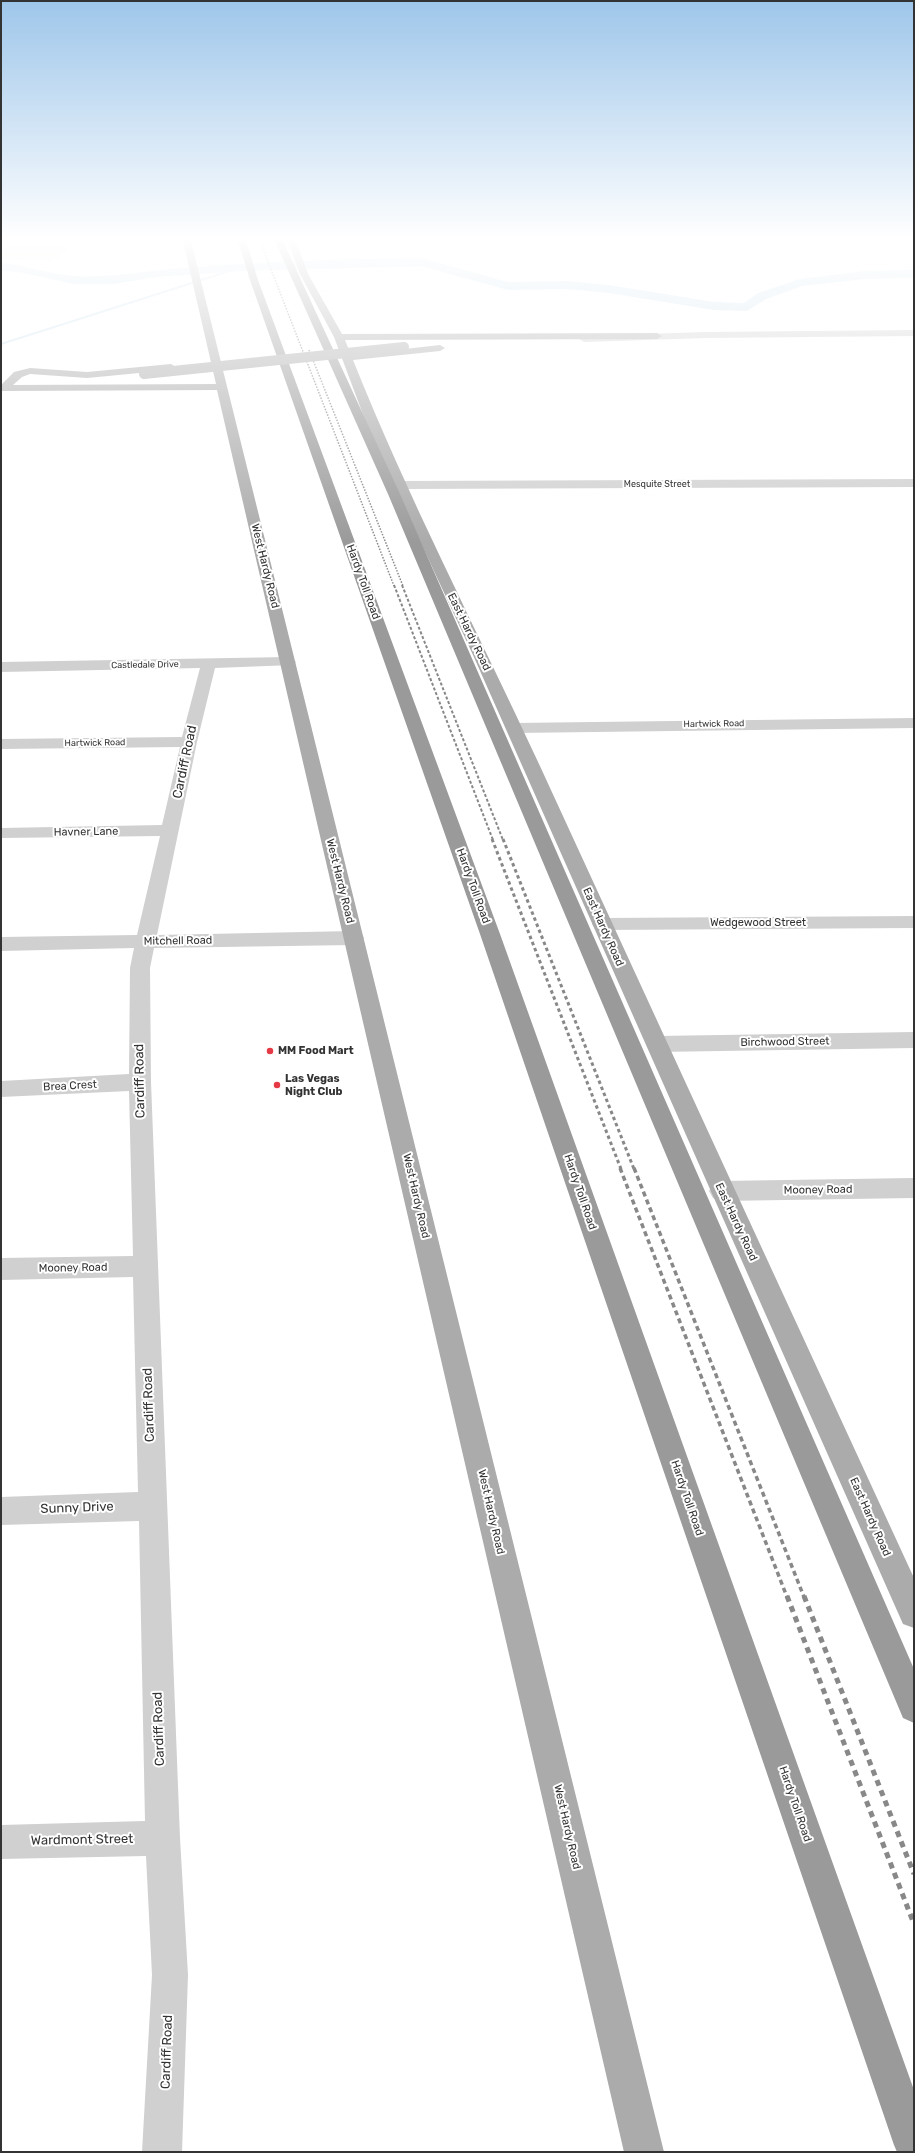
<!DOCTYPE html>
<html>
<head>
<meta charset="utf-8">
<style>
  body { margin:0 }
  #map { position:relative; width:915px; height:2153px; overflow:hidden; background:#fff; font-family:Rubik,sans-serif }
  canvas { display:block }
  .frame { position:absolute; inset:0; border:2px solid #333; pointer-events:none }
</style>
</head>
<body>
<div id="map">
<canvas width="915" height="2153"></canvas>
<div class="frame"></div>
</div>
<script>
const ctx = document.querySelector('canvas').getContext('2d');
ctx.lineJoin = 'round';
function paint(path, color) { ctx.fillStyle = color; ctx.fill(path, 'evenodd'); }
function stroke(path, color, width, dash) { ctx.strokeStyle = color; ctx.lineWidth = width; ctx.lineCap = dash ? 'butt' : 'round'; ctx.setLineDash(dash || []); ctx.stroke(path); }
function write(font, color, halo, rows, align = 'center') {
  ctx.font = font + ' Rubik,sans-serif'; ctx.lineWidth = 4; ctx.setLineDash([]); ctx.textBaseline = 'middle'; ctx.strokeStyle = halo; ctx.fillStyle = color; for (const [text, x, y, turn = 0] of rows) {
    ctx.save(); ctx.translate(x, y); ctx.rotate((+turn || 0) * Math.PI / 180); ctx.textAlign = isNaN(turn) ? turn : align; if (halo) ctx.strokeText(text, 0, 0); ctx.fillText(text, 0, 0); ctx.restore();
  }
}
paint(new Path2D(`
  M 1,241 L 74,241 L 56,259 L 50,261 L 1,259 Z`), '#e6ecdf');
stroke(new Path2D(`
  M 1,344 L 242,267`), '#cfe2ee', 2);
paint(new Path2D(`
  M 421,258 L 508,282 L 567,281 L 609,285 L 714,302 L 744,303 L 758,293 L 800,279 L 865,271 L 914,270 L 914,278 L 865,279 L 802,286 L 766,299 L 747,311 L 714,310 L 609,293 L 567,289 L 508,290 L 421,266 L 242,271 L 156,277 L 114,284 L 74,284 L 19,272 L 1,271 L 1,263 C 26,265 51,275 76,276 C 116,278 156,269 196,267 C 271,261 346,259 421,258 Z`), '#cfe2ee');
paint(new Path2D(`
  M 914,330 L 914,336 L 706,338 L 584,342 L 579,339 L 584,336 L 706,332 Z
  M 914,479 L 914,487 L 400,489 L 394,485 L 400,481 Z
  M 288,657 L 293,659 L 296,662 L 293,665 L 215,668 L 197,742 L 157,935 L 354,931 L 361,933 L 364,938 L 361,943 L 354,945 L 154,948 L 150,968 L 151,1082 L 180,1838 L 188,1975 L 182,2152 L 142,2152 L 152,1975 L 146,1856 L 1,1859 L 1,1825 L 145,1821 L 139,1521 L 1,1525 L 1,1497 L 138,1492 L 133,1277 L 1,1280 L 1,1258 L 133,1256 L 129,1091 L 1,1097 L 1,1081 L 129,1074 L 130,968 L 134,948 L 1,951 L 1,937 L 137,935 L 160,836 L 1,838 L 1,828 L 162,825 L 180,747 L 1,749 L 1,739 L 182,737 L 200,668 L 1,672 L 1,662 Z
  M 914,718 L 914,728 L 514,733 L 508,731 L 506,728 L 508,725 L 514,723 Z
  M 914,916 L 914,928 L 602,930 L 595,929 L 592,924 L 595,919 L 602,918 Z
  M 914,1032 L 914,1048 L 657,1052 L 649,1050 L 646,1044 L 649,1038 L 657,1036 Z
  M 914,1178 L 914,1198 L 721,1201 L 713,1198 L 709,1191 L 713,1184 L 721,1181 Z`), '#d0d0d0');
paint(new Path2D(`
  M 183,241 L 191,241 L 664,2152 L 624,2152 L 217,390 L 1,391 L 1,385 L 14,372 L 30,368 L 87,372 L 171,364 L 176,367 L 171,370 L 87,378 L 30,374 L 22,377 L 13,385 L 216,384 Z
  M 288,241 L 296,241 L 308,274 L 342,334 L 657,333 L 662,336 L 657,339 L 345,340 L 351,355 L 440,345 L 445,348 L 440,351 L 353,360 C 408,498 477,630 539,764 C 664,1036 789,1307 914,1578 L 914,1628 L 903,1624 L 473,655 L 394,485 L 367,425 L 334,337 L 300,274 Z`), '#ababab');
paint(new Path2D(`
  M 238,241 L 246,241 L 258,280 L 500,934 L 914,2090 L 914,2152 L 897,2152 L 894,2145 L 480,934 L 250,280 Z
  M 275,241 L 283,241 L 400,494 L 914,1669 L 914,1723 L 903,1718 L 388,494 Z`), '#9a9a9a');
stroke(new Path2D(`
  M 260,241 L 394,586
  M 309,350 L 403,586`), '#888', 1.5, [1.5, 1.5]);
stroke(new Path2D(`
  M 394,585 L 493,840
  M 402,585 L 503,840`), '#888', 2, [3, 2]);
stroke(new Path2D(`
  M 492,839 L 621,1169
  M 503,839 L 634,1169`), '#888', 3, [3.5, 3]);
stroke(new Path2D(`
  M 620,1168 L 787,1597
  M 634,1168 L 804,1597`), '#888', 3.5, [5, 3.5]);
stroke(new Path2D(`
  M 787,1596 L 914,1924
  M 804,1596 L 914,1874`), '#888', 5, [6, 5]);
stroke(new Path2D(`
  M 144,374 L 404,347`), '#ababab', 10);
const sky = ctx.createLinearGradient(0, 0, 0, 543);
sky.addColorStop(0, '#9ec6ea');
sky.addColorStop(0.44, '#fff');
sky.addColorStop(1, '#ffffff00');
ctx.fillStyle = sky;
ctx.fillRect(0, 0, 915, 543);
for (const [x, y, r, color] of [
  [270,1051,4,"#e63946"],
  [277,1085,4,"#e63946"]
]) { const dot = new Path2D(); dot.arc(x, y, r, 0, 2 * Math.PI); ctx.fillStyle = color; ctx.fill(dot); stroke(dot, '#fff', 1.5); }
write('9px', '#333', '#fff', [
  ["Mesquite Street",657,484],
  ["Castledale Drive",145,665,-1],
  ["Hartwick Road",714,724,-1],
  ["Hartwick Road",95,743,-1]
]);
write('11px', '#333', '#fff', [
  ["West Hardy Road",265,566,76],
  ["Hardy Toll Road",363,582,70],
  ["East Hardy Road",469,632,64],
  ["Havner Lane",86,832,-1],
  ["West Hardy Road",340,881,76],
  ["Hardy Toll Road",473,886,70],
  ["Wedgewood Street",758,923],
  ["East Hardy Road",603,927,66],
  ["Mitchell Road",178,941,-1],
  ["Birchwood Street",785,1042,-1],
  ["Brea Crest",70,1086,-3],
  ["Mooney Road",818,1190,-1],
  ["Hardy Toll Road",580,1192,71],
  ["West Hardy Road",416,1196,77],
  ["East Hardy Road",736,1222,65],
  ["Mooney Road",73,1268,-1],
  ["Hardy Toll Road",687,1498,71],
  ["West Hardy Road",491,1512,77],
  ["East Hardy Road",870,1517,66],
  ["Hardy Toll Road",795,1804,71],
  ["West Hardy Road",567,1827,77]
]);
write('bold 11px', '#333', '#fff', [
  ["MM Food Mart",278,1051],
  ["Las Vegas",285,1079],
  ["Night Club",285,1092]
], 'left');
write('13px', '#333', '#fff', [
  ["Cardiff Road",185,762,-78],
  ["Cardiff Road",140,1081,-91],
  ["Cardiff Road",149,1405,-92],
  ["Sunny Drive",77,1508,-2],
  ["Cardiff Road",159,1729,-92],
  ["Wardmont Street",82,1840,-1],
  ["Cardiff Road",167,2052,-88]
]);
</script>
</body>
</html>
